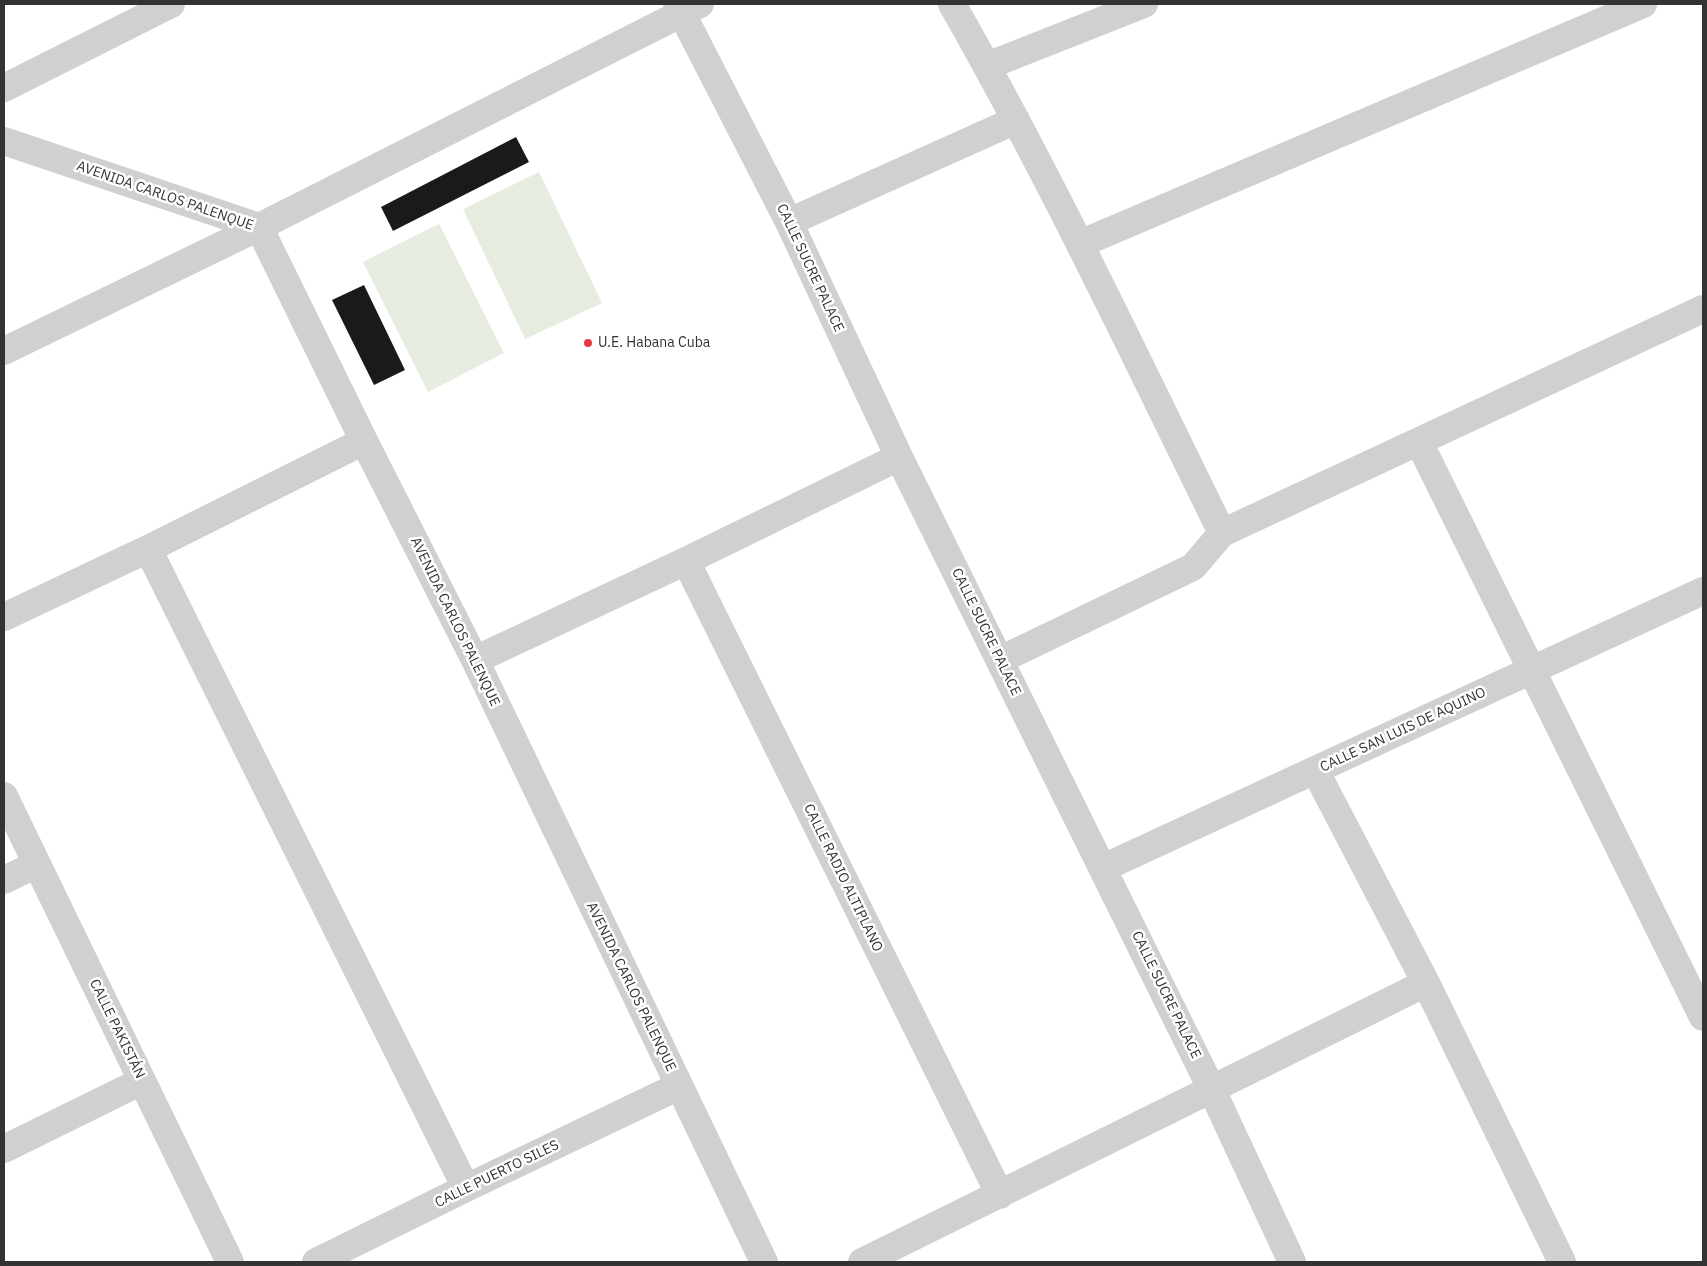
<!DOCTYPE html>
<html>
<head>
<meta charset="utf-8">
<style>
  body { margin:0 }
  #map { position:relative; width:1707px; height:1266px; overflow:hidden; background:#fff; font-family:"IBM Plex Sans",sans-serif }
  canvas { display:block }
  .frame { position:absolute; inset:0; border:5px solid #333; pointer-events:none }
</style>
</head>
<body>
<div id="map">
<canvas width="1707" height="1266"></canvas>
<div class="frame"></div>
</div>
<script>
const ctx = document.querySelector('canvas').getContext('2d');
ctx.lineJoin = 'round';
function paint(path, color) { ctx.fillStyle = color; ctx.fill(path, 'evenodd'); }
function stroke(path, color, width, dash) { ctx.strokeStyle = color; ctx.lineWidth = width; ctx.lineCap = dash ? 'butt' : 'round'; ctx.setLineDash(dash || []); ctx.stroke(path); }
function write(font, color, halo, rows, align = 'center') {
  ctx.font = font + ' "IBM Plex Sans",sans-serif'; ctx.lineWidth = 5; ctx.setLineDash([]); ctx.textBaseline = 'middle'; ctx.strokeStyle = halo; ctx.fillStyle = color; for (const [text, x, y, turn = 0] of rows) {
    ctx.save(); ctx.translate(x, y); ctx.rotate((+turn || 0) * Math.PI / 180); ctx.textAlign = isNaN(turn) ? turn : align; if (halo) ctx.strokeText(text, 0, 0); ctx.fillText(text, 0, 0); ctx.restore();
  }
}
paint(new Path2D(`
  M 539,172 L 602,303 L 525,339 L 463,209 Z
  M 439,224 L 504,353 L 428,392 L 363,262 Z`), '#e6ecdf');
paint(new Path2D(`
  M 516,137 L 529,162 L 393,231 L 381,207 Z
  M 364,285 L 405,370 L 374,385 L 332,300 Z`), '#1a1a1a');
stroke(new Path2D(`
  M 677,4 L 789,222 L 899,457 L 1211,1088 L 1292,1262
  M 952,4 C 1050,176 1135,356 1222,533
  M 987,66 L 1144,4
  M 4,88 L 171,4
  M 4,141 L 259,227 L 364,441 L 475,660 L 764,1262
  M 789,222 L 1016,120
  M 1080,244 L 1643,4
  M 4,351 L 259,227 L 700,4
  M 1419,442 L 1703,1017
  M 148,549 L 466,1188
  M 686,561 L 1000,1195
  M 4,617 L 148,549 L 364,441
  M 475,660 L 686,561 L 899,457
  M 1000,660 L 1193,567 L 1222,533 L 1703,309
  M 1315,770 L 1426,983 L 1562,1262
  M 4,796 L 230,1262
  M 1103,868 L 1703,591
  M 4,880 L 37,864
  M 4,1149 L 142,1081
  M 316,1262 L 466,1188 L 679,1086
  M 862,1262 L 1426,983`), '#d0d0d0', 28);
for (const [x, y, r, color] of [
  [588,343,5,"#e63946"]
]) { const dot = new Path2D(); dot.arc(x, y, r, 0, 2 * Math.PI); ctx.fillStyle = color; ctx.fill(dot); stroke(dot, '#fff', 2); }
write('14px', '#333', '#fff', [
  ["AVENIDA CARLOS PALENQUE",165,196,19],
  ["CALLE SUCRE PALACE",810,268,65],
  ["AVENIDA CARLOS PALENQUE",455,622,64],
  ["CALLE SUCRE PALACE",986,632,64],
  ["CALLE SAN LUIS DE AQUINO",1403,730,-25],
  ["CALLE RADIO ALTIPLANO",843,878,64],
  ["AVENIDA CARLOS PALENQUE",631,987,64],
  ["CALLE SUCRE PALACE",1166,995,64],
  ["CALLE PAKISTÁN",117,1029,64],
  ["CALLE PUERTO SILES",497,1174,-26]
]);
write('14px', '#333', '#fff', [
  ["U.E. Habana Cuba",598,343]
], 'left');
</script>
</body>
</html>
